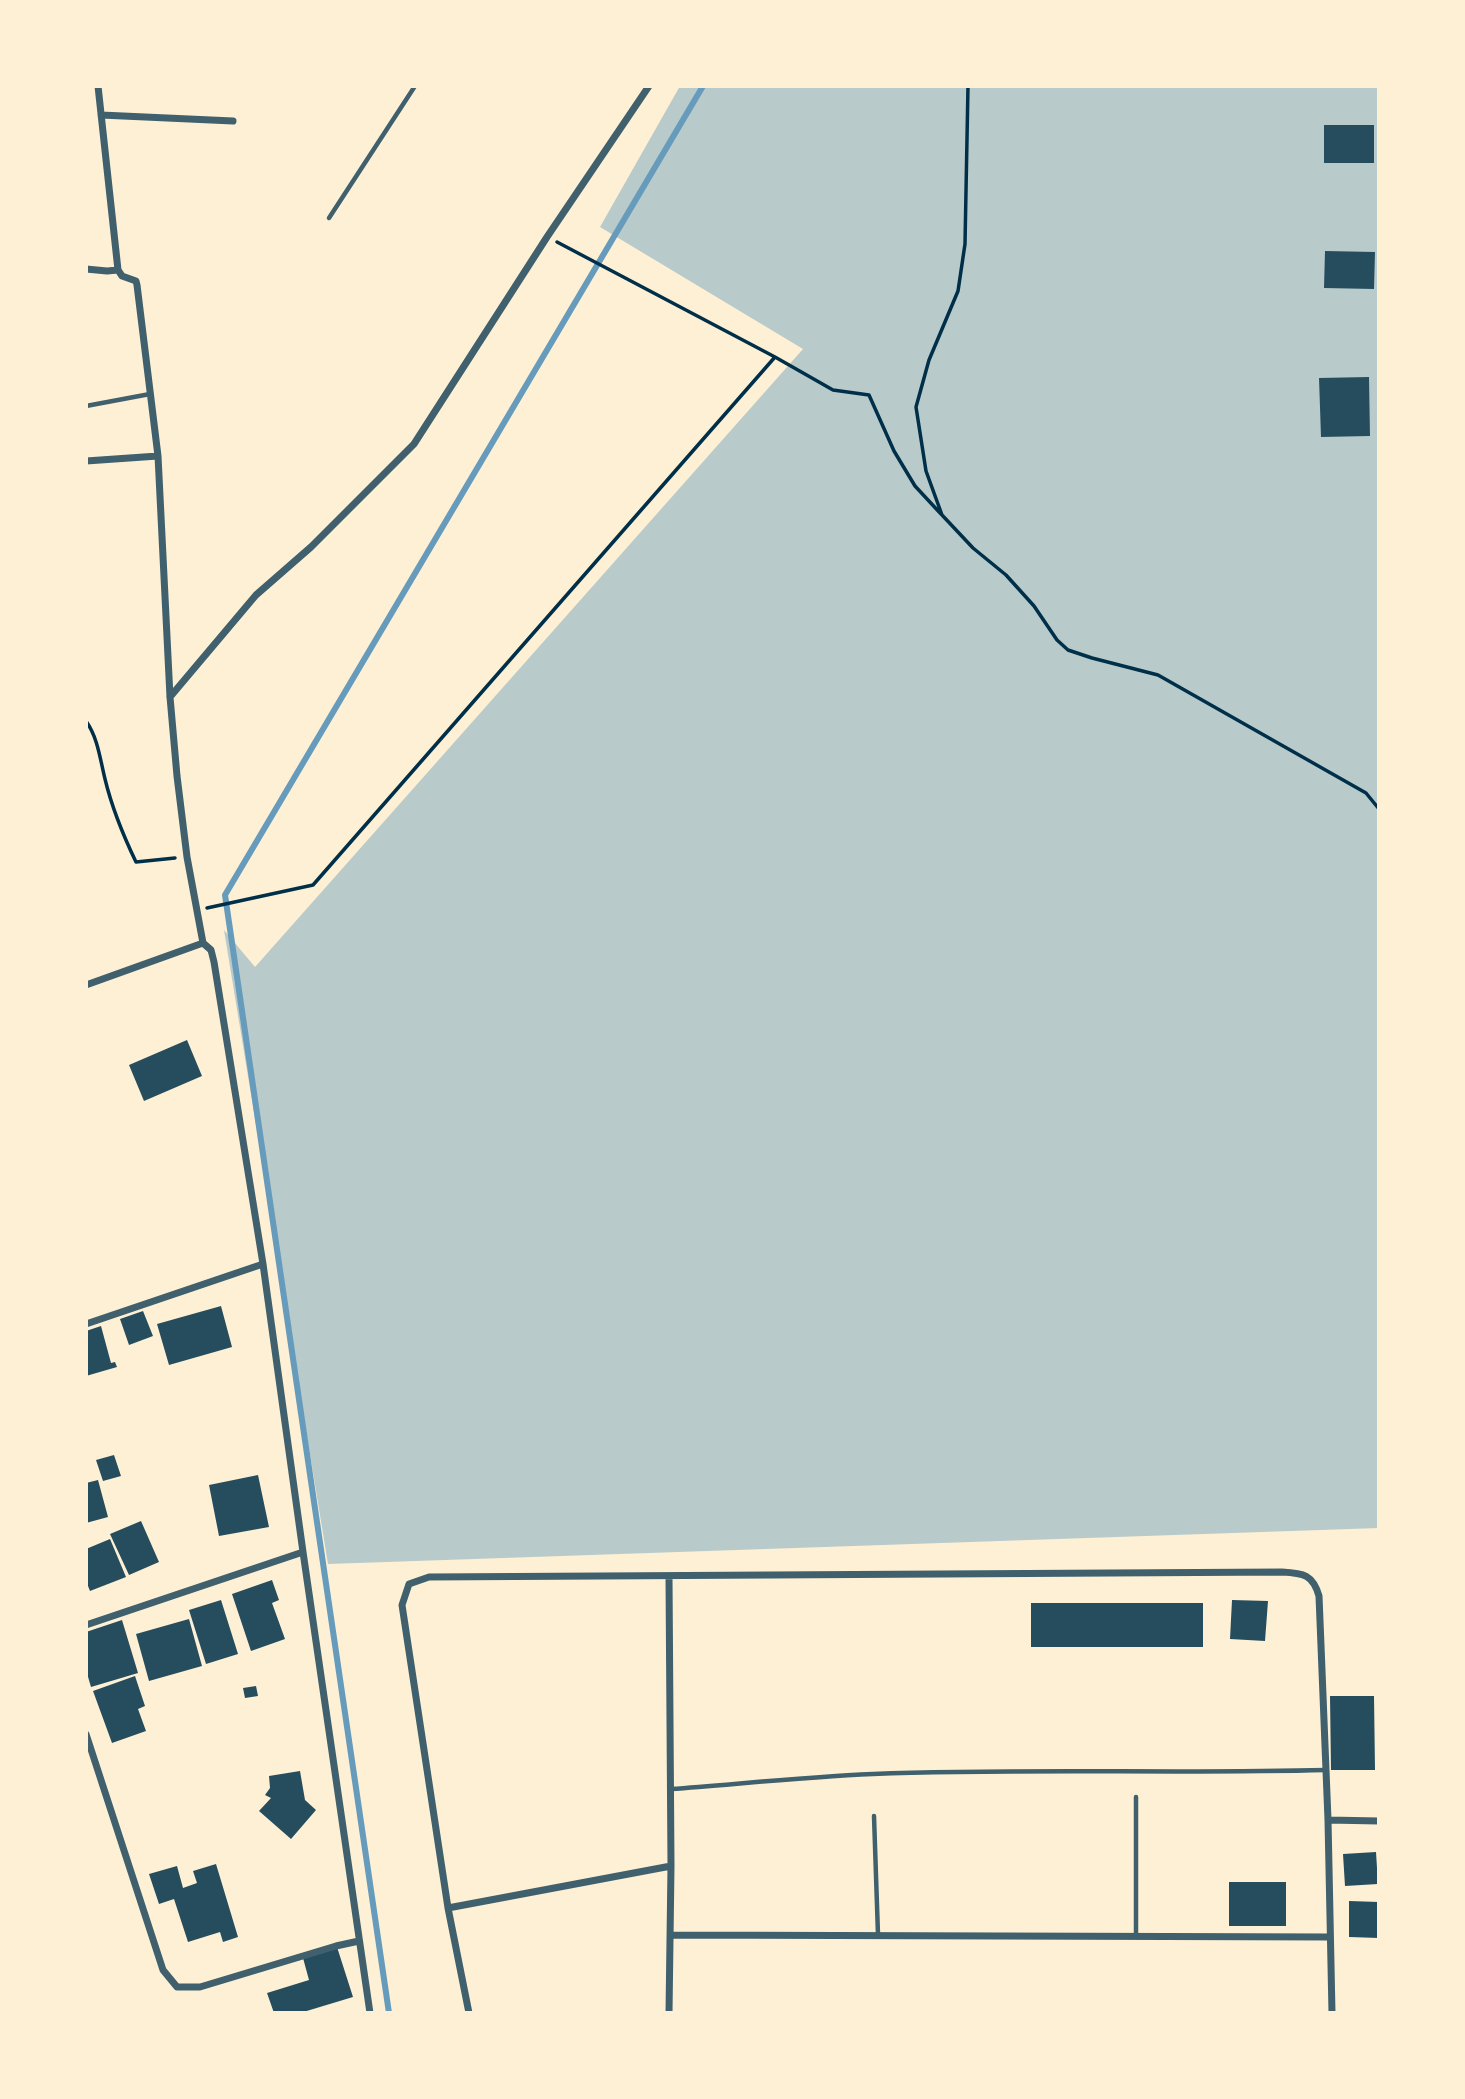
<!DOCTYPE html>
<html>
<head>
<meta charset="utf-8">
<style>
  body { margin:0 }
  #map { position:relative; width:1465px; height:2099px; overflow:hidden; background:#fdf0d5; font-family:Montserrat,sans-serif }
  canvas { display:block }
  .frame { position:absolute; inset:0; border:88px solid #fdf0d5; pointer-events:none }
</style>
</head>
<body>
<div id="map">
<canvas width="1465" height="2099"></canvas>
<div class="frame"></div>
</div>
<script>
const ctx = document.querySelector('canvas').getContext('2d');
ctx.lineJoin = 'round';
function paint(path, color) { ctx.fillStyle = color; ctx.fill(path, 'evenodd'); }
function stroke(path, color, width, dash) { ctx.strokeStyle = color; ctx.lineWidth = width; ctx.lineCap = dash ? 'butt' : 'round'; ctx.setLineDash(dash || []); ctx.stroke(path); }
paint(new Path2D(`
  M 680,86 L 1379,86 L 1379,1528 L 328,1564 L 224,930 L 255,967 L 803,349 L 600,227 Z`), '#b9caca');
stroke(new Path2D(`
  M 389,2013 L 225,895 L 703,86`), '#669bbc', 6);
paint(new Path2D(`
  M 1324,125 L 1374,125 L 1374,163 L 1324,163 Z
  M 1325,251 L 1375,252 L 1374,289 L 1324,288 Z
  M 1369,377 L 1370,436 L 1321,437 L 1319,378 Z
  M 187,1040 L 202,1076 L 144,1101 L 129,1065 Z
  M 221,1306 L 232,1347 L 169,1365 L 157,1324 Z
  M 143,1311 L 153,1336 L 129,1345 L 120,1319 Z
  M 101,1326 L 111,1363 L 115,1362 L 117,1367 L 86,1376 L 86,1331 Z
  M 114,1455 L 121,1476 L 103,1481 L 96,1460 Z
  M 258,1475 L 269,1527 L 219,1536 L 209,1485 Z
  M 98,1480 L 108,1517 L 86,1523 L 86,1483 Z
  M 141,1521 L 159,1562 L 129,1575 L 110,1534 Z
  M 110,1539 L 126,1577 L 90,1591 L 86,1581 L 86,1549 Z
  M 272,1580 L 279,1600 L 272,1603 L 285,1639 L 251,1651 L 232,1594 Z
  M 221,1600 L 238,1654 L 206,1664 L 189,1610 Z
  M 1232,1600 L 1268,1601 L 1265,1641 L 1230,1639 Z
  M 1031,1603 L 1203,1603 L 1203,1647 L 1031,1647 Z
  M 189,1619 L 202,1666 L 149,1681 L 136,1634 Z
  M 122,1620 L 138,1673 L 91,1687 L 86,1670 L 86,1632 Z
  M 135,1676 L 145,1706 L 138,1709 L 146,1731 L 112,1743 L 93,1691 Z
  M 256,1686 L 258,1696 L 245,1698 L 243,1688 Z
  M 1330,1696 L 1374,1696 L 1375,1770 L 1331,1770 Z
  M 300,1771 L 305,1800 L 316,1810 L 291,1839 L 259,1811 L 271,1798 L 265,1795 L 270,1788 L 269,1776 Z
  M 1376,1852 L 1378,1884 L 1345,1886 L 1343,1854 Z
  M 216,1864 L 238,1937 L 223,1942 L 220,1932 L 188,1942 L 174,1899 L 159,1904 L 149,1874 L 177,1866 L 183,1888 L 197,1883 L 193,1871 Z
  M 1229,1882 L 1286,1882 L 1286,1926 L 1229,1926 Z
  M 1349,1901 L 1379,1902 L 1379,1938 L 1349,1937 Z
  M 337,1947 L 353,1997 L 300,2013 L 274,2013 L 267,1993 L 309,1980 L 303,1958 Z`), '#264d5e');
stroke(new Path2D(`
  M 968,86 L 965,244 L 958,291 L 929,360 L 916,407 L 926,471 L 942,515 L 973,548 L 1006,575 L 1034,606 L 1057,640 L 1068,650 L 1092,658 L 1158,675 L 1366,793 L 1379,809
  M 557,242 L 775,357 L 833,390 L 869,395 L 894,451 L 915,486 L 941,514
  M 86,721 C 98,738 100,759 105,779 C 112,808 123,835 136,862 L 175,858
  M 207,908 L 313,885 L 775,357`), '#003049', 3.5);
stroke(new Path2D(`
  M 329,218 L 415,86
  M 86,406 L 150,394
  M 671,1789 C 738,1784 805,1777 873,1774 C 1024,1768 1175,1774 1326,1770
  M 874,1816 L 878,1935
  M 1136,1936 L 1136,1797`), '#3f606c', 4.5);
stroke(new Path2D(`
  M 98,86 L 118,270 L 122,276 L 136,281 L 137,285 L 158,456 L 170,697 L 177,776 L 187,857 L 203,943 L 211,950 L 214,962 L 263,1264 L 303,1552 L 370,2013
  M 101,115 L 233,121
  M 86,269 L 107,271 L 118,270
  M 86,461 L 158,456
  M 170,697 L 256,595 L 311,547 L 414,444 L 547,237 L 649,86
  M 86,985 L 203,943
  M 86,1324 L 263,1264
  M 669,1577 L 671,1866 L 669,2013
  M 86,1625 L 303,1552
  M 86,1734 L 163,1970 L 177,1987 L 200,1987 L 336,1946 L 359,1941
  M 1328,1820 L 1379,1821
  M 448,1908 L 671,1866
  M 671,1935 L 1330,1937
  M 469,2013 L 448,1908 L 402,1605 L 409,1584 L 429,1577 L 1282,1572 C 1304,1573 1313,1575 1319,1596 L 1328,1820 L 1332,2013`), '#3f606c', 7);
</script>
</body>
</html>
